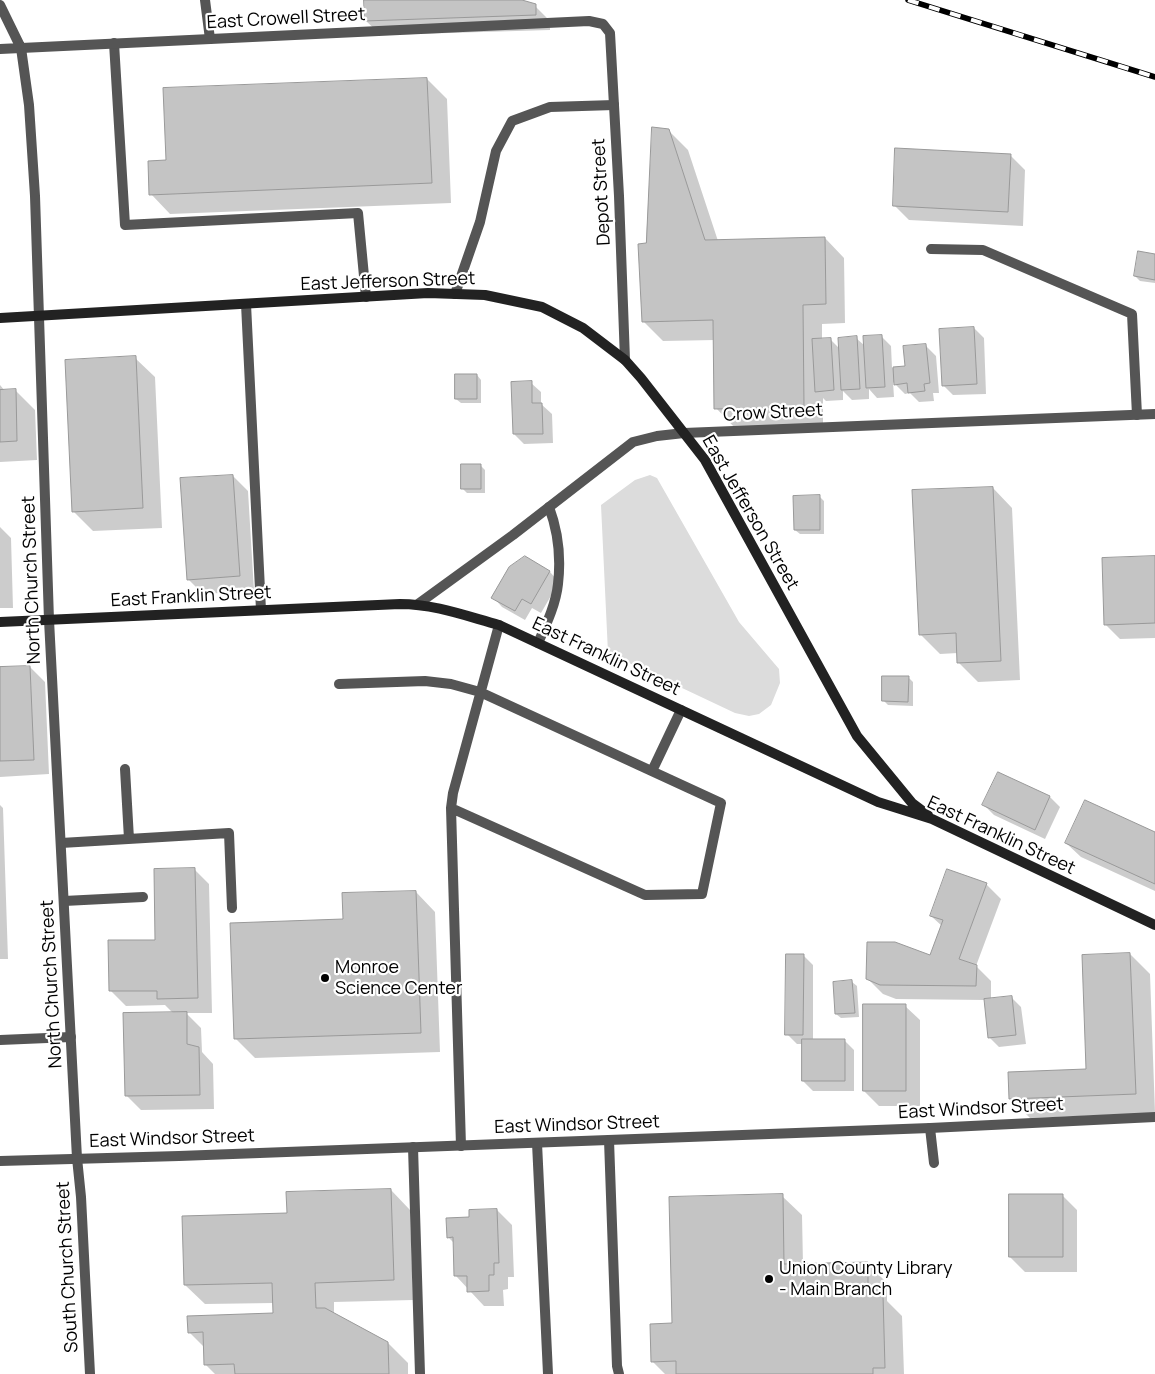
<!DOCTYPE html>
<html>
<head>
<meta charset="utf-8">
<style>
  body { margin:0 }
  canvas { display:block; background:#fff }
</style>
</head>
<body>
<canvas width="1155" height="1374"></canvas>
<script>
const ctx = document.querySelector('canvas').getContext('2d');
ctx.lineJoin = 'round';
function paint(path, color) { ctx.fillStyle = color; ctx.fill(path, 'evenodd'); }
function stroke(path, color, width, dash) { ctx.strokeStyle = color; ctx.lineWidth = width; ctx.lineCap = dash ? 'butt' : 'round'; ctx.setLineDash(dash || []); ctx.stroke(path); }
function write(font, color, halo, rows, align = 'center') {
  ctx.font = font + ' Manrope,sans-serif'; ctx.lineWidth = 4.5; ctx.setLineDash([]); ctx.textBaseline = 'middle'; ctx.strokeStyle = halo; ctx.fillStyle = color; for (const [text, x, y, turn = 0] of rows) {
    ctx.save(); ctx.translate(x, y); ctx.rotate((+turn || 0) * Math.PI / 180); ctx.textAlign = isNaN(turn) ? turn : align; if (halo) ctx.strokeText(text, 0, 0); ctx.fillText(text, 0, 0); ctx.restore();
  }
}
paint(new Path2D(`
  M 650,475 L 657,478 L 739,622 L 779,669 L 780,683 L 771,705 L 759,714 L 749,716 L 735,713 L 608,653 L 601,505 L 635,480 Z`), '#dcdcdc');
paint(new Path2D(`
  M 365,0 L 518,0 L 535,6 L 550,21 L 550,30 L 381,35 L 366,21 Z
  M 427,79 L 447,99 L 451,203 L 170,214 L 151,194 L 168,161 Z
  M 668,130 L 688,150 L 718,241 L 825,238 L 844,258 L 845,323 L 822,324 L 822,340 L 830,339 L 840,349 L 856,338 L 865,346 L 881,336 L 891,346 L 892,368 L 906,367 L 926,346 L 936,356 L 939,393 L 933,393 L 934,401 L 919,402 L 910,393 L 905,394 L 893,382 L 894,397 L 877,398 L 869,389 L 869,399 L 852,400 L 843,391 L 843,400 L 826,401 L 823,398 L 823,427 L 735,428 L 716,408 L 715,340 L 663,341 L 643,321 L 647,244 Z
  M 1010,155 L 1025,170 L 1023,226 L 909,220 L 894,205 Z
  M 1155,255 L 1155,283 L 1140,281 L 1135,276 Z
  M 974,328 L 984,338 L 986,394 L 953,395 L 943,385 Z
  M 135,358 L 155,377 L 162,528 L 93,531 L 73,511 Z
  M 477,375 L 481,380 L 481,403 L 461,403 L 456,399 Z
  M 531,383 L 541,392 L 541,404 L 552,414 L 553,443 L 524,444 L 514,434 Z
  M 0,385 L 5,391 L 15,390 L 35,410 L 37,460 L 0,462 Z
  M 481,466 L 485,470 L 485,493 L 467,493 L 462,488 Z
  M 233,476 L 248,491 L 254,591 L 203,594 L 188,579 Z
  M 993,488 L 1012,508 L 1020,680 L 978,682 L 958,662 L 958,653 L 940,654 L 920,634 Z
  M 819,496 L 824,501 L 824,534 L 800,534 L 795,530 Z
  M 0,527 L 11,538 L 13,608 L 0,608 Z
  M 1155,557 L 1155,638 L 1120,639 L 1105,624 Z
  M 525,558 L 550,572 L 559,582 L 541,613 L 532,608 L 525,620 L 502,607 L 493,597 Z
  M 30,667 L 45,682 L 49,774 L 0,777 L 0,668 Z
  M 908,677 L 913,682 L 913,706 L 888,705 L 884,701 Z
  M 998,774 L 1050,797 L 1060,807 L 1045,839 L 994,815 L 984,805 Z
  M 0,805 L 3,808 L 8,959 L 0,959 Z
  M 1155,833 L 1155,891 L 1081,857 L 1066,843 Z
  M 194,869 L 209,884 L 212,1013 L 186,1013 L 201,1028 L 202,1052 L 213,1064 L 214,1109 L 141,1110 L 126,1095 L 174,1014 L 165,1005 L 126,1006 L 111,991 L 156,941 Z
  M 986,884 L 1001,899 L 976,966 L 991,981 L 991,999 L 1011,997 L 1021,1007 L 1026,1044 L 999,1047 L 989,1037 L 985,1000 L 896,999 L 883,994 L 868,979 L 931,956 L 942,926 L 931,916 Z
  M 416,892 L 435,912 L 440,1052 L 255,1058 L 235,1038 L 344,920 Z
  M 1130,954 L 1150,974 L 1155,1113 L 1030,1118 L 1010,1098 L 1087,1070 Z
  M 803,955 L 813,965 L 813,1040 L 844,1040 L 854,1050 L 854,1091 L 813,1091 L 803,1081 L 803,1044 L 797,1044 L 787,1034 Z
  M 852,982 L 857,986 L 859,1017 L 841,1018 L 836,1014 Z
  M 905,1006 L 920,1020 L 920,1106 L 879,1106 L 864,1091 Z
  M 391,1190 L 410,1210 L 413,1300 L 334,1302 L 334,1314 L 388,1343 L 408,1363 L 408,1374 L 215,1374 L 205,1364 L 205,1348 L 189,1332 L 274,1315 L 274,1303 L 205,1304 L 185,1285 L 288,1214 Z
  M 1062,1195 L 1077,1210 L 1077,1272 L 1025,1272 L 1010,1257 Z
  M 782,1196 L 802,1215 L 803,1265 L 867,1263 L 887,1283 L 887,1301 L 902,1316 L 904,1374 L 665,1374 L 652,1361 L 673,1325 Z
  M 497,1210 L 512,1225 L 514,1277 L 508,1277 L 508,1289 L 503,1290 L 504,1306 L 484,1306 L 456,1276 L 455,1244 L 448,1237 L 470,1218 Z`), '#0003');
const building = new Path2D(`
  M 364,0 L 522,0 L 536,4 L 536,15 L 365,21 Z
  M 427,78 L 432,183 L 149,195 L 148,161 L 166,160 L 163,88 Z
  M 652,127 L 669,129 L 705,240 L 825,237 L 826,304 L 803,305 L 804,407 L 714,409 L 713,320 L 642,322 L 638,244 L 646,243 Z
  M 895,148 L 1011,154 L 1008,212 L 893,206 Z
  M 1138,251 L 1155,254 L 1155,280 L 1134,276 Z
  M 974,327 L 977,384 L 942,386 L 939,329 Z
  M 882,335 L 885,387 L 866,388 L 863,336 Z
  M 857,336 L 860,389 L 841,390 L 838,338 Z
  M 831,338 L 834,390 L 815,392 L 812,339 Z
  M 926,344 L 930,383 L 924,384 L 925,391 L 908,393 L 907,383 L 894,385 L 893,367 L 905,366 L 903,346 Z
  M 136,356 L 143,508 L 72,512 L 65,360 Z
  M 455,374 L 477,374 L 477,399 L 455,399 Z
  M 532,381 L 532,403 L 542,403 L 543,434 L 513,434 L 511,382 Z
  M 16,389 L 17,441 L 0,442 L 0,390 Z
  M 461,464 L 481,464 L 481,489 L 461,489 Z
  M 233,475 L 240,576 L 187,580 L 180,478 Z
  M 993,487 L 1001,661 L 957,663 L 956,633 L 919,635 L 912,490 Z
  M 820,495 L 820,530 L 794,530 L 793,496 Z
  M 525,556 L 550,571 L 531,604 L 522,599 L 515,611 L 491,598 L 509,567 Z
  M 1155,556 L 1155,623 L 1104,625 L 1102,558 Z
  M 30,666 L 34,760 L 0,761 L 0,667 Z
  M 882,676 L 909,676 L 908,702 L 882,701 Z
  M 998,772 L 1050,796 L 1035,830 L 982,805 Z
  M 1085,800 L 1155,832 L 1155,884 L 1065,843 Z
  M 195,868 L 198,998 L 157,999 L 157,991 L 109,991 L 108,940 L 155,940 L 154,869 Z
  M 947,869 L 987,883 L 959,959 L 977,965 L 976,986 L 880,985 L 866,979 L 867,942 L 895,942 L 930,955 L 943,920 L 930,916 Z
  M 416,891 L 421,1033 L 234,1039 L 230,923 L 343,919 L 342,893 Z
  M 1130,953 L 1136,1094 L 1009,1099 L 1008,1072 L 1086,1069 L 1082,955 Z
  M 786,954 L 804,954 L 803,1035 L 785,1035 Z
  M 852,980 L 855,1013 L 835,1014 L 833,982 Z
  M 1012,996 L 1016,1035 L 988,1038 L 984,999 Z
  M 863,1004 L 906,1004 L 906,1091 L 863,1091 Z
  M 187,1012 L 187,1044 L 199,1047 L 200,1095 L 125,1096 L 123,1013 Z
  M 802,1039 L 845,1039 L 845,1081 L 802,1081 Z
  M 391,1189 L 394,1280 L 315,1283 L 316,1308 L 325,1308 L 388,1342 L 389,1374 L 235,1374 L 234,1364 L 204,1365 L 203,1332 L 188,1333 L 187,1316 L 273,1313 L 272,1283 L 184,1285 L 182,1216 L 287,1213 L 286,1192 Z
  M 783,1194 L 784,1264 L 868,1262 L 868,1296 L 883,1295 L 885,1368 L 873,1368 L 873,1374 L 676,1374 L 676,1361 L 651,1362 L 650,1324 L 672,1323 L 669,1197 Z
  M 1009,1194 L 1063,1194 L 1063,1257 L 1009,1257 Z
  M 497,1209 L 499,1263 L 494,1263 L 494,1275 L 489,1275 L 489,1291 L 467,1292 L 467,1276 L 454,1276 L 453,1237 L 447,1238 L 446,1218 L 469,1217 L 469,1210 Z`);
paint(building, '#c4c4c4');
stroke(building, '#999', 1);
stroke(new Path2D(`
  M 205,0 L 210,39
  M 114,43 L 125,225 L 358,213 L 366,297
  M 931,249 L 983,250 L 1132,314 L 1137,415
  M 455,294 L 480,222 L 496,151 L 512,121 L 550,107 L 614,105
  M 246,304 L 261,610
  M 538,643 C 546,625 556,604 558,584 C 561,558 558,531 549,507
  M 339,684 L 425,681 L 451,684 L 480,692 L 721,803 L 702,894 L 645,895 L 451,808
  M 125,769 L 129,839
  M 652,771 L 681,710
  M 61,843 L 229,833 L 232,908
  M 64,901 L 143,897
  M 0,1040 L 71,1037
  M 930,1128 L 934,1163
  M 609,1140 L 617,1366 L 619,1374
  M 537,1143 L 548,1374
  M 461,1146 L 451,808 L 453,793 L 499,625
  M 413,1147 L 420,1374`), '#555', 10);
stroke(new Path2D(`
  M 0,5 L 21,48 L 29,105 L 35,196 L 49,620 L 77,1158
  M 0,49 L 589,21 L 603,24 L 610,33 L 619,196 L 625,360
  M 418,604 L 513,535 L 633,442 L 657,436 L 684,433 L 1155,414
  M 0,1161 L 179,1156 L 930,1128 L 1155,1117`), '#555', 10);
stroke(new Path2D(`
  M 77,1158 L 81,1197 L 90,1374`), '#555', 10);
stroke(new Path2D(`
  M 0,318 L 428,293 L 485,295 L 542,307 L 583,328 L 625,360 L 641,378 L 705,460 L 857,736 L 912,803 L 928,815
  M 0,622 L 400,604 C 434,604 466,616 499,625 L 878,802 L 932,819 L 1155,925`), '#222', 10);
const rail = new Path2D(`
  M 908,0 L 1155,77`);
stroke(rail, '#000', 5.5);
stroke(rail, '#fff', 4, [11]);
for (const [x, y, r, color] of [
  [325,978,5,"#000"],
  [769,1279,5,"#000"]
]) { const dot = new Path2D(); dot.arc(x, y, r, 0, 2 * Math.PI); ctx.fillStyle = color; ctx.fill(dot); stroke(dot, '#fff', 2); }
write('18px', '#000', '#fff', [
  ["East Crowell Street",286,19,-3],
  ["Depot Street",602,192,-93],
  ["East Jefferson Street",388,282,-2],
  ["Crow Street",773,413,-3],
  ["East Jefferson Street",750,513,60],
  ["North Church Street",32,580,-92],
  ["East Franklin Street",191,597,-3],
  ["East Franklin Street",606,657,25],
  ["East Franklin Street",1001,836,25],
  ["North Church Street",52,984,-93],
  ["East Windsor Street",981,1109,-3],
  ["East Windsor Street",577,1125,-2],
  ["East Windsor Street",172,1139,-2],
  ["South Church Street",68,1267,-93]
]);
write('18px', '#000', '#fff', [
  ["Monroe",335,968],
  ["Science Center",335,989],
  ["Union County Library",779,1269],
  ["- Main Branch",779,1290]
], 'left');
</script>
</body>
</html>
